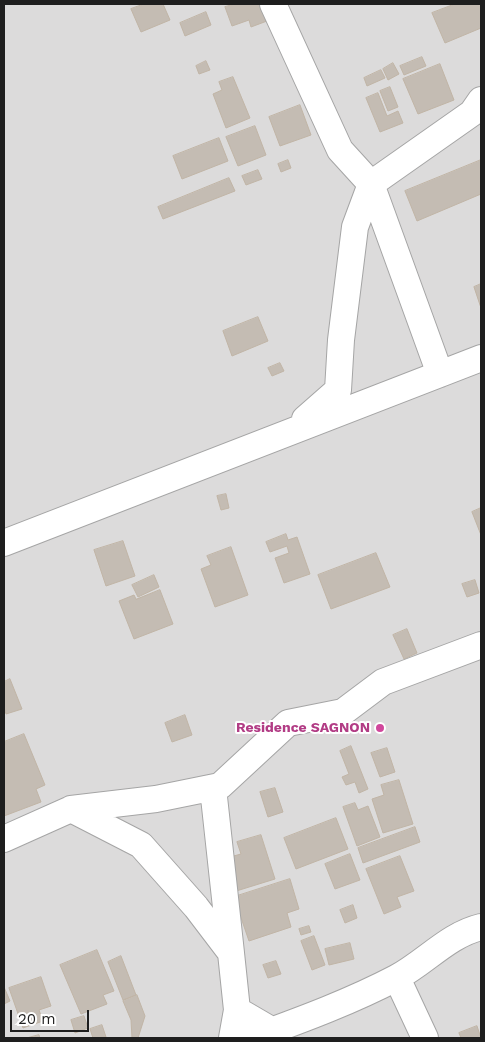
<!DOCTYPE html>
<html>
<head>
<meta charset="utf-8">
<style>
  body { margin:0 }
  #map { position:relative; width:485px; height:1042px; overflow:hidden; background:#efede4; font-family:"Work Sans",sans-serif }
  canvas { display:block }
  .frame { position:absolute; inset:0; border:5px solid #1e1e1e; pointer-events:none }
  .scale { position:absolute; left:10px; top:1010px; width:79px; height:22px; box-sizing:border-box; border:2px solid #1e1e1e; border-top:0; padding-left:6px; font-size:15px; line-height:18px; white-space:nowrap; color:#1e1e1e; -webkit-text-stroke:4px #fff; paint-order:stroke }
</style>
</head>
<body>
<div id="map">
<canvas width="485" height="1042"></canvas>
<div class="frame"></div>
<div class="scale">20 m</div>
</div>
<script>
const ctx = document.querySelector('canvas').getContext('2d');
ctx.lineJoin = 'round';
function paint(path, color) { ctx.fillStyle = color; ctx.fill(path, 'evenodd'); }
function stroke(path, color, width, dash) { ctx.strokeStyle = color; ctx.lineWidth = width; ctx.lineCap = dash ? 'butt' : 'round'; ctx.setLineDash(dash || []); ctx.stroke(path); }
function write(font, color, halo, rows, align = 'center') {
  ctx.font = font + ' "Work Sans",sans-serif'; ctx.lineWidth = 4; ctx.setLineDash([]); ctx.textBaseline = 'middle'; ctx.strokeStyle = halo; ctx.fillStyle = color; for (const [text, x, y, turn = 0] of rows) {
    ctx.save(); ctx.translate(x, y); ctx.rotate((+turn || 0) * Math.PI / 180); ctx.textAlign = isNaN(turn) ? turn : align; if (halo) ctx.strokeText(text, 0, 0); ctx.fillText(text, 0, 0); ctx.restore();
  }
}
paint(new Path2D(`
  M 4,4 L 481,4 L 481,1038 L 4,1038 Z`), '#dcdbdb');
const building = new Path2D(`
  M 144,4 L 163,4 L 170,20 L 141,32 L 131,9 Z
  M 235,4 L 260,4 L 267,21 L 251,27 L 249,20 L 232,26 L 225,7 Z
  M 455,4 L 481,4 L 481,28 L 445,43 L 432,13 Z
  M 206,12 L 211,25 L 185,36 L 180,23 Z
  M 422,57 L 426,66 L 404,75 L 400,66 Z
  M 206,61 L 210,70 L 199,74 L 196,66 Z
  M 393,63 L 399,74 L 388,80 L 383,69 Z
  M 440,64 L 454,100 L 418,114 L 403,79 Z
  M 381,70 L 385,78 L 367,86 L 364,78 Z
  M 233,77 L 250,118 L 226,128 L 213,94 L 222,90 L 219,82 Z
  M 390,87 L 398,107 L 388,111 L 380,91 Z
  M 378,93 L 387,116 L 398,111 L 403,123 L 380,132 L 366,98 Z
  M 300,105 L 311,135 L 280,146 L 269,117 Z
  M 255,126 L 266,155 L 238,166 L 226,137 Z
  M 219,138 L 228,161 L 182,179 L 173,156 Z
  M 288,160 L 291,168 L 281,172 L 278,164 Z
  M 481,160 L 481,194 L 417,221 L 405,191 Z
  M 258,170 L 262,179 L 246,185 L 242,176 Z
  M 229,178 L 235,191 L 163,219 L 158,207 Z
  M 481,284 L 481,308 L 474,287 Z
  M 258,317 L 268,341 L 232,356 L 223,331 Z
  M 280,363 L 284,371 L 272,376 L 268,368 Z
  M 226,494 L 229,508 L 221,510 L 217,496 Z
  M 481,508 L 481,535 L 472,512 Z
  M 286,534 L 288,540 L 297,537 L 310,574 L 284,583 L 275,558 L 289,553 L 287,546 L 270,552 L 266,542 Z
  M 123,541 L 135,576 L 106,586 L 94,550 Z
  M 231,547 L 248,595 L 215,607 L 201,569 L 211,565 L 207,556 Z
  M 376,553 L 390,587 L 331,609 L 318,575 Z
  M 154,575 L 159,587 L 138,597 L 132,585 Z
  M 475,580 L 479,593 L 467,597 L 462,584 Z
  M 160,590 L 173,624 L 134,639 L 119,601 L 134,595 L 136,599 Z
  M 407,629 L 417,653 L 404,659 L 393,635 Z
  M 10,679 L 22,709 L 6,714 L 4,707 L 4,682 Z
  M 185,715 L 192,735 L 172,742 L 165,723 Z
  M 24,734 L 45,785 L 36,789 L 41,802 L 4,816 L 4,742 Z
  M 351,746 L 368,789 L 359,793 L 355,782 L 346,785 L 342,777 L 349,774 L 340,751 Z
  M 387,748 L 395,772 L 380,777 L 371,753 Z
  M 399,780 L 413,824 L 383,833 L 372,799 L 384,795 L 381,785 Z
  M 275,788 L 283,812 L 268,817 L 260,792 Z
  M 355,803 L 358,810 L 368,806 L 380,837 L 357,846 L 343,807 Z
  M 336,818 L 348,849 L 296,869 L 284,838 Z
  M 415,827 L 420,842 L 363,863 L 358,848 Z
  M 261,835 L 275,879 L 233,892 L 223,859 L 241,854 L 237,842 Z
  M 350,854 L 360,880 L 335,889 L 325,864 Z
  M 400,856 L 414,891 L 397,897 L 401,907 L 384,914 L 366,869 Z
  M 290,879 L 299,909 L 287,913 L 291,927 L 249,941 L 234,897 Z
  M 353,905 L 357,918 L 345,923 L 340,910 Z
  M 309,926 L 311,932 L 301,935 L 299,929 Z
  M 314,936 L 325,965 L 312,970 L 301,941 Z
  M 350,943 L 354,959 L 329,965 L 325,949 Z
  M 97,950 L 114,991 L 103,995 L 107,1004 L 81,1014 L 60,965 Z
  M 121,956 L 136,995 L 123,1000 L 108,962 Z
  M 276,961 L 281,974 L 268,978 L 263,965 Z
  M 41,977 L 51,1006 L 39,1010 L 43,1021 L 23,1028 L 9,988 Z
  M 4,987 L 10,1001 L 4,1004 Z
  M 137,995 L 145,1016 L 138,1038 L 132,1038 L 131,1020 L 123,1001 Z
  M 84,1016 L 88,1028 L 75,1033 L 71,1020 Z
  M 102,1025 L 106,1037 L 93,1038 L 90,1029 Z
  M 477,1026 L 481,1038 L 461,1038 L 459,1033 Z
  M 39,1035 L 40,1038 L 27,1038 Z`);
paint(building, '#c4bcb3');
stroke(building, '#c1b5a6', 1);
const street = new Path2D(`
  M 273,4 L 340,150 L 371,184 L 355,227 L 341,340 L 338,390 L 305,419
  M 440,374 L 371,184 L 472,113 L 481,100
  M 4,543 L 481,358
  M 213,788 L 231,953
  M 71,809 L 156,799 L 220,786 L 288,723 L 343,712 L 383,682 L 481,645
  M 4,839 L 71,809 L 141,845 L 196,907 L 231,953 L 237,1010 L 273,1031
  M 397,978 L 425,1038
  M 257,1036 C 304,1019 352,1001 396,978 C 426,962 448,935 481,927
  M 232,1038 L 237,1010`);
stroke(street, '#a5a5a5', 28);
stroke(street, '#fff', 26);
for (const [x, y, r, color] of [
  [380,728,5,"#d1479c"]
]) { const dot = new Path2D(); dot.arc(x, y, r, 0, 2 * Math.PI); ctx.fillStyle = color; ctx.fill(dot); stroke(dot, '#fff', 2); }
write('bold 14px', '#b23c85', '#fff', [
  ["Residence SAGNON",370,728]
], 'right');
</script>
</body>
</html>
